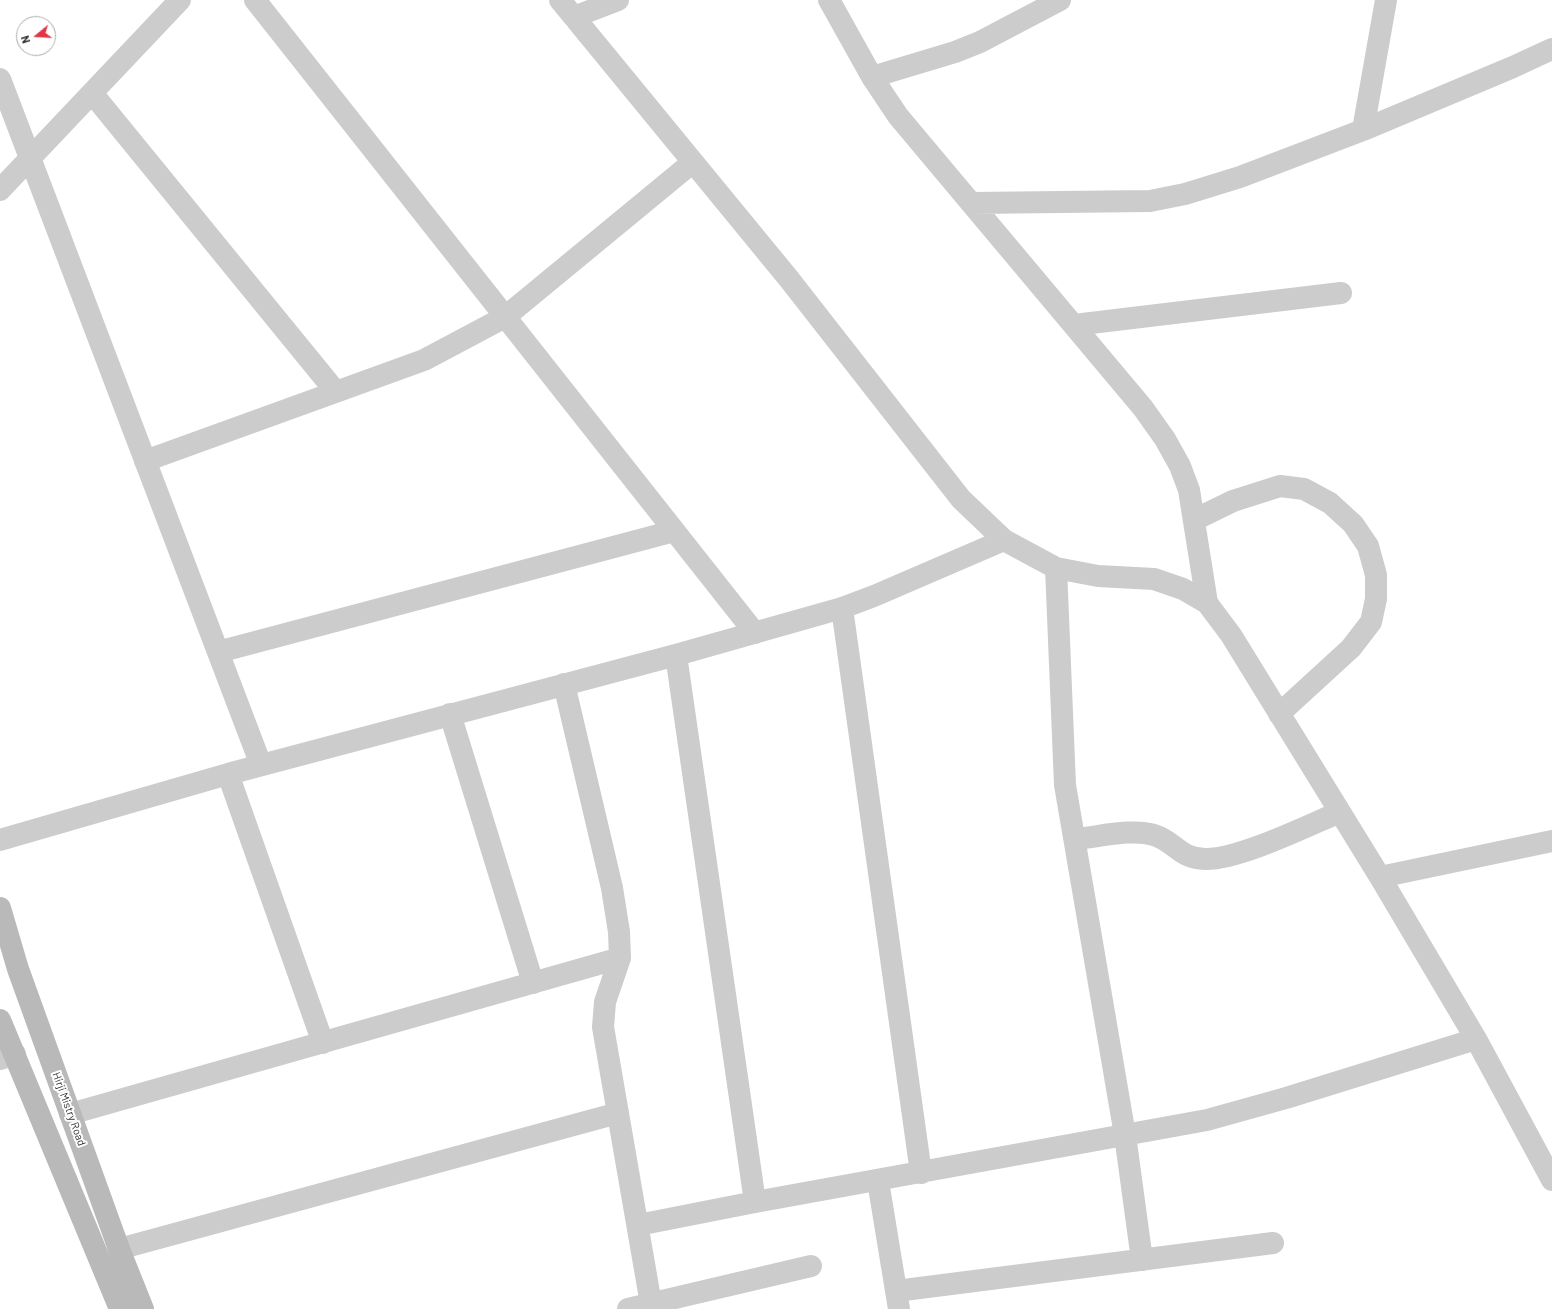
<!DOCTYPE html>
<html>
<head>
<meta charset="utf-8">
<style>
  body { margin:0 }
  #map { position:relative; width:1552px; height:1309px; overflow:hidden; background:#fff; font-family:Barlow,sans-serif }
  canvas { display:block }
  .north { position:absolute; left:16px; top:16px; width:40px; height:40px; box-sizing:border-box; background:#fff; border:1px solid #acacac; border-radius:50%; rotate:252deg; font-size:11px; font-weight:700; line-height:16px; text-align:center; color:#2f2f2f }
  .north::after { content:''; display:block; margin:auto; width:14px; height:18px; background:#e23547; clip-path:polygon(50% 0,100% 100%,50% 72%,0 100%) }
</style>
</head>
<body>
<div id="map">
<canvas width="1552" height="1309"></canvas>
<div class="north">N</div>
</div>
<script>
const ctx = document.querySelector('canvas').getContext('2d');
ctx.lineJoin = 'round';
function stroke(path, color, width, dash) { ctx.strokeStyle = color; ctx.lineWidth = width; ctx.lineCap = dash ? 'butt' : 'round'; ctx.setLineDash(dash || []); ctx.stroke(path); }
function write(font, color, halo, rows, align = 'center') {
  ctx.font = font + ' Barlow,sans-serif'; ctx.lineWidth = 4; ctx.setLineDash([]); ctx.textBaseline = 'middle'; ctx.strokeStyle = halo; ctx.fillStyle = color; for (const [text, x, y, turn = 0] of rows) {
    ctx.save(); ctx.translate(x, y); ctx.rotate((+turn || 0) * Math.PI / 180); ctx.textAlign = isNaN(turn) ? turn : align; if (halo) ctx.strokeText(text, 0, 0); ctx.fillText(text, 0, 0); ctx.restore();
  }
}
stroke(new Path2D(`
  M 255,0 L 755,633
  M 560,0 L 789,279 L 961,499 L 1004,540 L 1056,568 L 1098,576 L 1154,579 L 1183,589 L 1207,603 L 1231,635 L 1380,877 L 1476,1039 L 1552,1180
  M 829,0 L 872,77 L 898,116 L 1143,408 L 1165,439 L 1180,466 L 1189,490 L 1207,603
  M 574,17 L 618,0
  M 872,77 L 955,52 L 980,42 L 1060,0
  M 0,79 L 261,765
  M 92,93 L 336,392
  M 1363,130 L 1386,0
  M 0,190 L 180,0
  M 972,203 L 1150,201 L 1185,194 L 1240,177 L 1363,130 L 1513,67 L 1552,49
  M 1074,325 L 1341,293
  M 145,461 L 424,360 L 505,317 L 693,162
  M 1194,520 L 1233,501 L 1280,486 L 1304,489 L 1330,503 L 1353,524 L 1368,546 L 1376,575 L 1376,599 L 1371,622 L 1351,648 L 1279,714
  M 1056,568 L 1065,785 L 1125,1135 L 1142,1260
  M 842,608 L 921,1173
  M 218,652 L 674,531
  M 676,655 L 755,1202
  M 564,684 L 612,888 L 619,932 L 620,958 L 605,1002 L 603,1027 L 651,1304
  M 450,714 L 533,983
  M 228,774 L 323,1043
  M 1075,839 C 1098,837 1132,828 1154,835 C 1176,842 1178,858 1205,859 C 1238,860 1307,826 1340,812
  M 0,840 L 228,774 L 676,655 L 842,608 L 874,596 L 1004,540
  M 1380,877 L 1552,841
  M 0,1059 L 15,1054
  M 70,1114 L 620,958
  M 878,1181 L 899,1309
  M 638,1225 L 755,1202 L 1207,1120 L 1286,1098 L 1476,1039
  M 119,1249 L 618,1113
  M 896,1291 L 1273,1243
  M 628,1309 L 811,1266`), '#ccc', 22);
stroke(new Path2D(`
  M 0,908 L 18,969 L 119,1249 L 143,1309
  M 0,1020 L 120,1309`), '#b9b9b9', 22);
write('11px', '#2f2f2f', '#fff', [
  ["Hirji Mistry Road",69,1109,70]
]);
</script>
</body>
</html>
